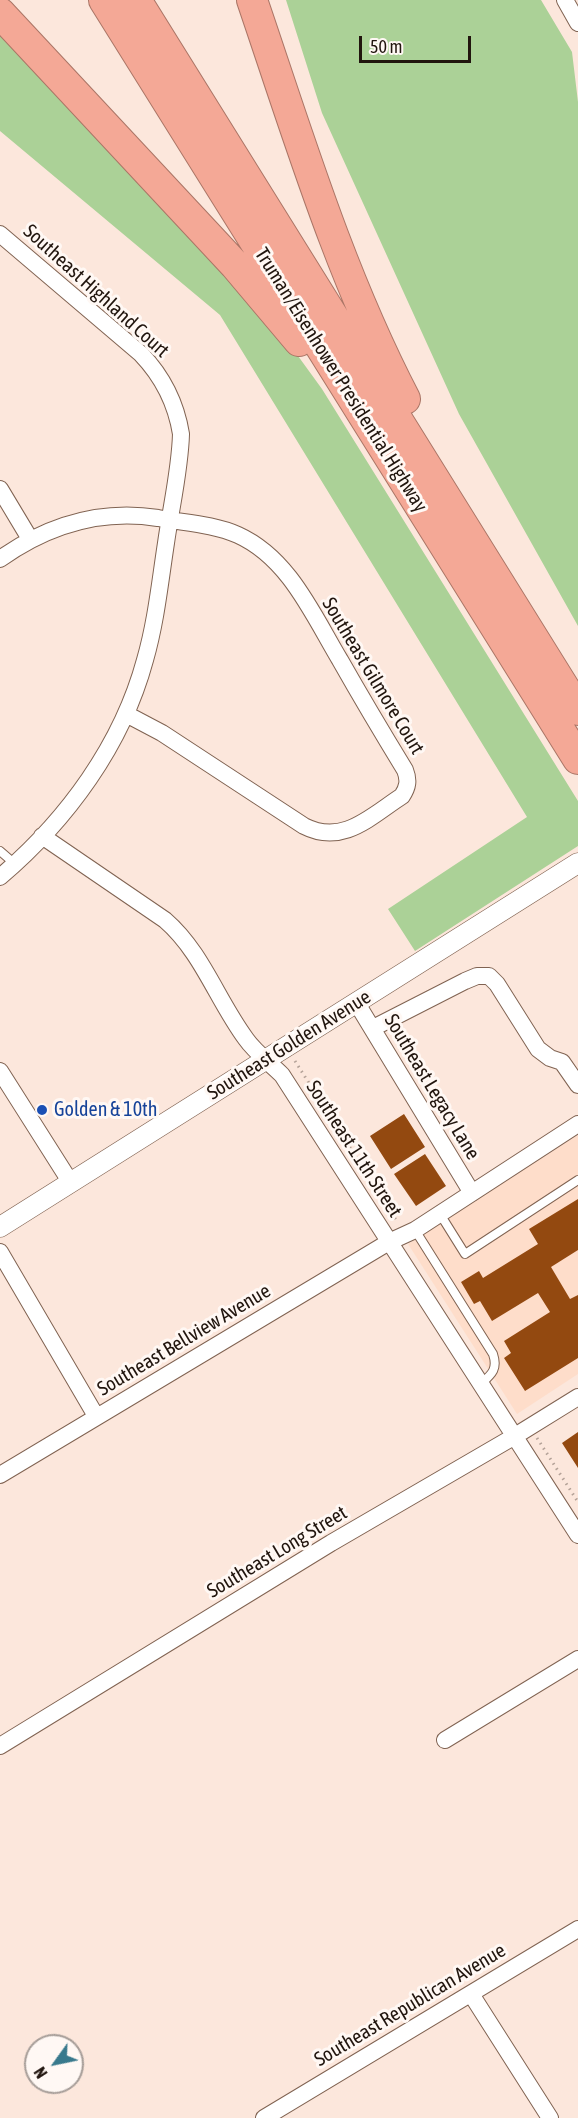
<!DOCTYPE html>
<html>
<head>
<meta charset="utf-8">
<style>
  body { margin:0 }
  #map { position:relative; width:578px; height:2118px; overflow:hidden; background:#fce7dc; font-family:"Asap Condensed",sans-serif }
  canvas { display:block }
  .north { position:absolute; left:24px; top:2034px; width:60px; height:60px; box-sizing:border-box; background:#fff8f4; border:2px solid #a69d98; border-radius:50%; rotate:237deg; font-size:16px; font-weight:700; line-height:24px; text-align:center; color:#21150e }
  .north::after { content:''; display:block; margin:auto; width:21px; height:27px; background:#38798c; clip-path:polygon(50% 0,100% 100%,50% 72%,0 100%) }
  .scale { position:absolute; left:359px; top:36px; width:112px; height:27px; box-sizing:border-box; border:3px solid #21150e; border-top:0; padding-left:8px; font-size:18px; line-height:21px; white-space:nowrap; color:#21150e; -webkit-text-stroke:4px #fff8f4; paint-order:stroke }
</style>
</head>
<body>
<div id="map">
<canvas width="578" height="2118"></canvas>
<div class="north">N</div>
<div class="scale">50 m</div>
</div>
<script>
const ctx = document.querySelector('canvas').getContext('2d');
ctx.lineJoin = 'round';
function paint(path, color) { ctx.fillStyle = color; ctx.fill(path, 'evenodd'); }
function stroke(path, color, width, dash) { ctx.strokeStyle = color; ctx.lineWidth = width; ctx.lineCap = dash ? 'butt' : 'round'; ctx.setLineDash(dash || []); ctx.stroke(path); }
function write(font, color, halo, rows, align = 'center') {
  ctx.font = font + ' "Asap Condensed",sans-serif'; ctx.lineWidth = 6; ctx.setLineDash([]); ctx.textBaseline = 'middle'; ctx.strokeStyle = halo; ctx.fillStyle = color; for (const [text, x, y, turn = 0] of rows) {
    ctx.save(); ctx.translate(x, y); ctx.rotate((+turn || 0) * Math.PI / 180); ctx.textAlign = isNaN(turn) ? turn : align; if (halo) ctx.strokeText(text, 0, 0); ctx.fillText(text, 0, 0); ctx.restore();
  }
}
paint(new Path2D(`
  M 578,1135 L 578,1374 L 517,1414 L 408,1244 Z`), '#feddca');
paint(new Path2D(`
  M 286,0 L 541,0 L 572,52 L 578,102 L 578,626 L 459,414 L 322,113 Z
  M 0,29 L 277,327 L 322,389 L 578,801 L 578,846 L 415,951 L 388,909 L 527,817 L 220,315 L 0,131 Z`), '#abd197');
paint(new Path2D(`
  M 404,1114 L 425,1147 L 391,1169 L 370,1136 Z
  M 425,1154 L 446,1186 L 416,1206 L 394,1174 Z
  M 578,1199 L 578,1250 L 551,1267 L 570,1299 L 578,1295 L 578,1358 L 525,1391 L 504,1358 L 511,1353 L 504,1341 L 550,1312 L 538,1293 L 492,1321 L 480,1301 L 474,1304 L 461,1282 L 479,1271 L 483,1278 L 538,1244 L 529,1229 Z
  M 578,1432 L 578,1468 L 562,1443 Z`), '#934910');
const service = new Path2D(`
  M 0,851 L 15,864
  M 440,1214 L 465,1254 L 578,1180
  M 415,1230 L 493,1354 C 498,1369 492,1374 481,1384`);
const minor = new Path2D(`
  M 565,0 L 578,23
  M 0,234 L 141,354 C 163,377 176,403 181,434 C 180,470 171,507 166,543 C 160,582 156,622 145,660 C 122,745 67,820 0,877
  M 0,489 L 30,539
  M 0,559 C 48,525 100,509 158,518 C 185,523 213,524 238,535 C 289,558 313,615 340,660 C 361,697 383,734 405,770 C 409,780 408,787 402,796 C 371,816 343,846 304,826 L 162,733 L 126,714
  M 42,836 L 165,920 C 202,952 217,1000 246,1039 C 255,1052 270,1063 282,1075 L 578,1535
  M 356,1002 L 472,1193
  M 373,1028 L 465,981 L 477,976 L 489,976 L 497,984 L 538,1049 L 550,1058 L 562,1062 L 578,1085
  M 0,1071 L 71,1183
  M 0,1252 L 96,1416
  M 0,1475 L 389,1242 L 415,1230 L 578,1124
  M 445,1740 L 578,1659
  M 0,1746 L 331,1543 L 515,1436 L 578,1397
  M 471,1994 L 550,2118
  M 264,2118 L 578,1929`);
const tertiary = new Path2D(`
  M 0,1227 L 578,863`);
const motorway = new Path2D(`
  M 104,0 L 578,759
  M 136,0 L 578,710
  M 252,0 C 298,135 339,272 405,399
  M 0,13 L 235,265 L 299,341`);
stroke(service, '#806352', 10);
stroke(minor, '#806352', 18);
stroke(tertiary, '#806352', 21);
stroke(motorway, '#aa7566', 32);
stroke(new Path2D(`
  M 295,1061 L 398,1223
  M 537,1438 L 578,1502`), '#b4a298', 3, [1.5, 4.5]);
stroke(service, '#fff', 8);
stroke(minor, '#fff', 16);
stroke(tertiary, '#fff', 20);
stroke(motorway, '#f4a896', 30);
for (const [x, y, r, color] of [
  [42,1110,6,"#1a4fb4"]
]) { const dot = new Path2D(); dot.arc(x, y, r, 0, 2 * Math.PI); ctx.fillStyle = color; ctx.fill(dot); stroke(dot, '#fff8f4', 2); }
write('20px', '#21150e', '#fff8f4', [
  ["Southeast Highland Court",96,291,42],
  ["Truman/Eisenhower Presidential Highway",341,380,58],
  ["Southeast Gilmore Court",373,676,59],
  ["Southeast Golden Avenue",289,1045,-32],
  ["Southeast Legacy Lane",432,1087,59],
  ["Southeast 11th Street",354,1149,57],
  ["Southeast Bellview Avenue",184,1340,-31],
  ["Southeast Long Street",277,1552,-31],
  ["Southeast Republican Avenue",410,2005,-31]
]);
write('20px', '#164399', '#fff8f4', [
  ["Golden & 10th",54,1110]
], 'left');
</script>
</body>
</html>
